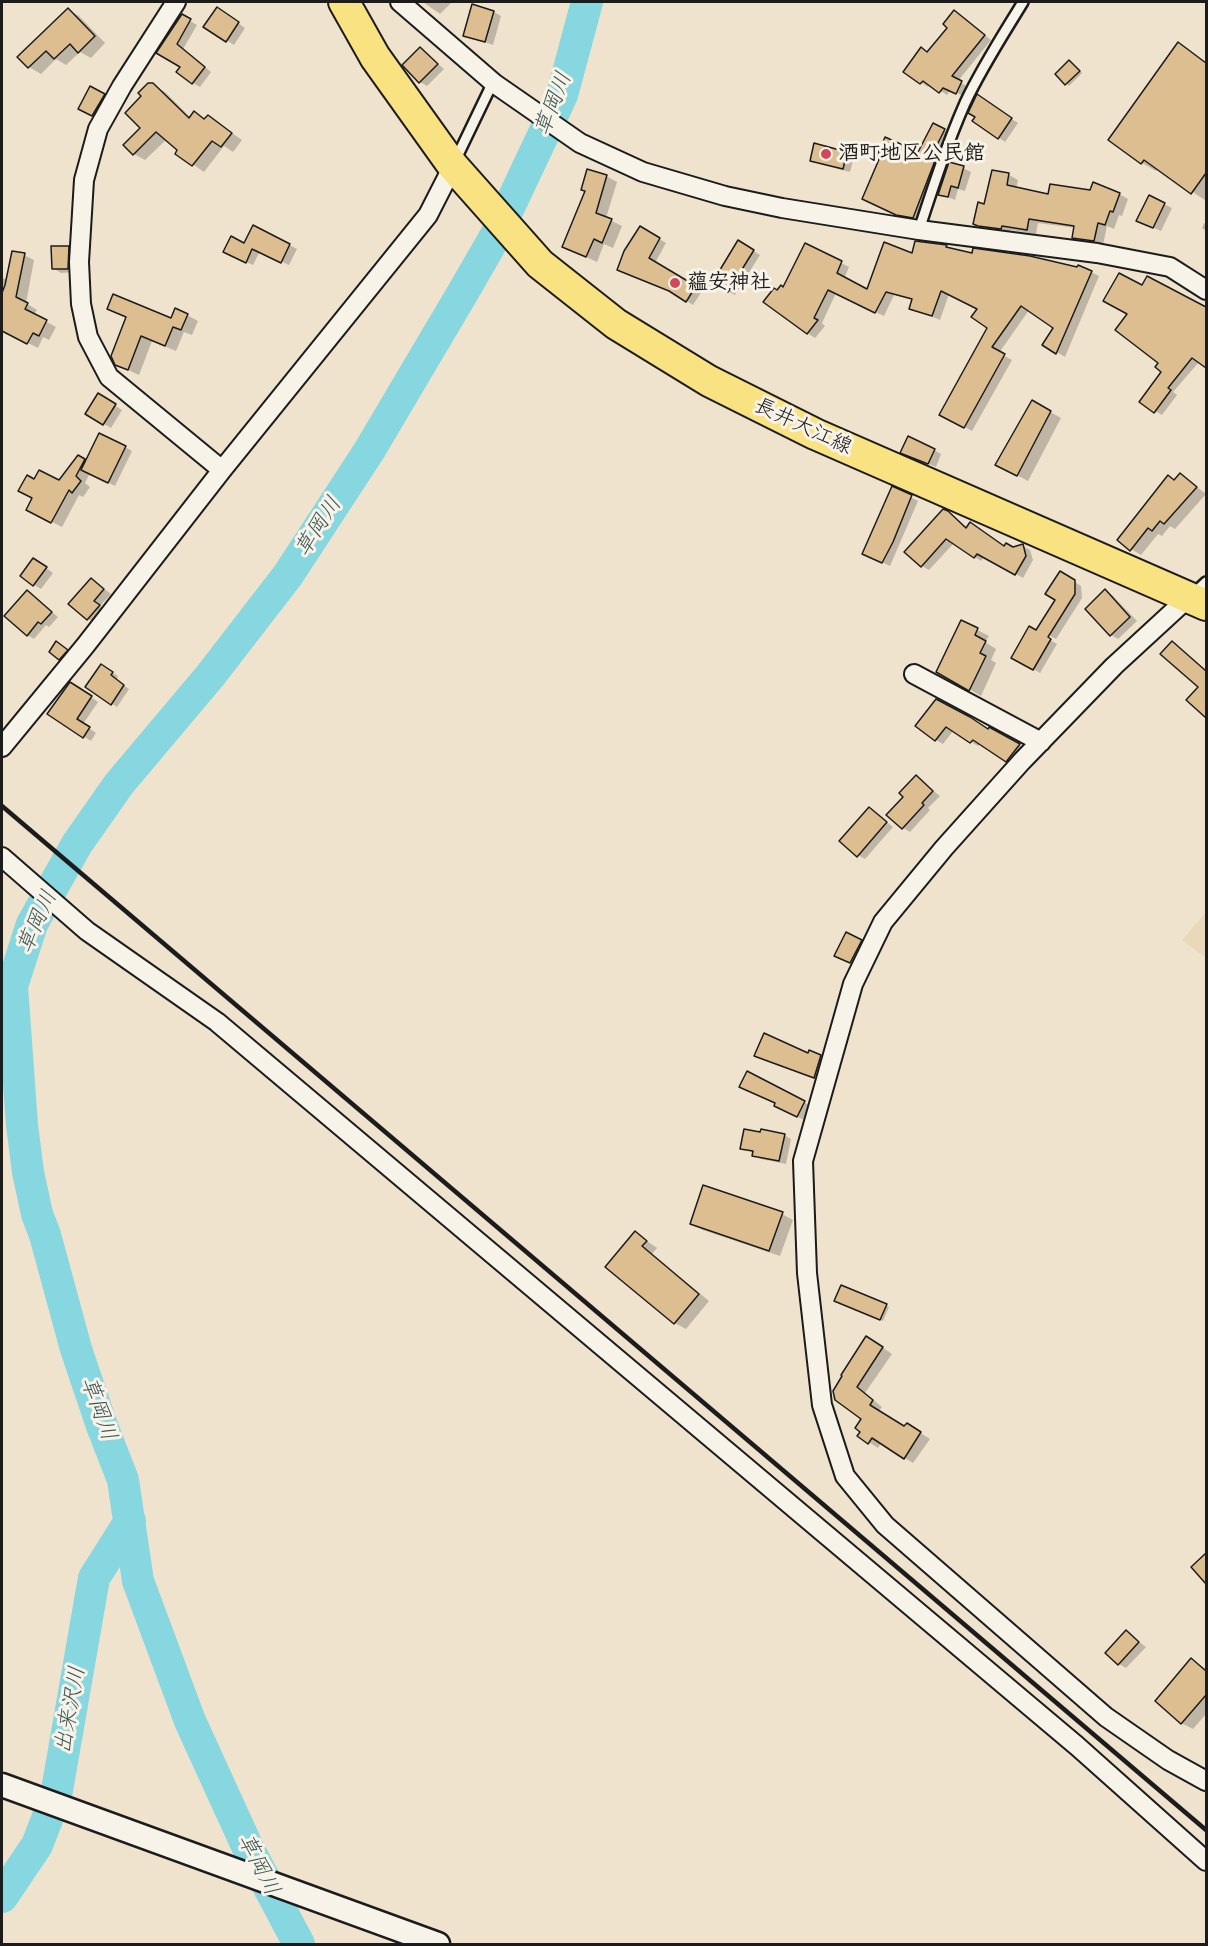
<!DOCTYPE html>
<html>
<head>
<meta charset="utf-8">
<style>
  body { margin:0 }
  #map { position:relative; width:1208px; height:1946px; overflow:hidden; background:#efe3ce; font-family:Sriracha,sans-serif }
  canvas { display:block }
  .frame { position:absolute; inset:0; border:3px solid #1c1c1c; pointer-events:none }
</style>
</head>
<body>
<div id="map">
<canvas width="1208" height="1946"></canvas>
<div class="frame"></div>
</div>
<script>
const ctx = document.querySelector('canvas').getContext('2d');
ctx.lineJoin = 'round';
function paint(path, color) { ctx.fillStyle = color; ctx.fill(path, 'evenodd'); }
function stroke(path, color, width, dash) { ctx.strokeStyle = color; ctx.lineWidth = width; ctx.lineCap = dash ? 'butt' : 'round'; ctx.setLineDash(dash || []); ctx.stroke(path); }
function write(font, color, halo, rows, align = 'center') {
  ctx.font = font + ' Sriracha,"Klee One",sans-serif'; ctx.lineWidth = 6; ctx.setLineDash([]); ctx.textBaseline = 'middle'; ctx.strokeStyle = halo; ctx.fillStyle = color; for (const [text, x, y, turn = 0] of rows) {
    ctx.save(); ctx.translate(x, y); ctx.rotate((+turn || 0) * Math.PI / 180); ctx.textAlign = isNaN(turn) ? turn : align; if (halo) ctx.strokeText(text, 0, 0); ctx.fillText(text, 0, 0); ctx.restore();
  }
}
paint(new Path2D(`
  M 1206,912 L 1206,958 L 1182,940 Z`), '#ead8bb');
paint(new Path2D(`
  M 423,2 L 452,2 L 440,14 Z
  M 68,10 L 79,16 L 105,43 L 91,58 L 80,52 L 66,65 L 56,59 L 41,74 L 29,67 L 19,57 Z
  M 494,12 L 501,16 L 493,45 L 465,35 Z
  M 224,13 L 245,28 L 234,45 L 205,26 Z
  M 182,16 L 197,25 L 183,49 L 211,72 L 200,87 L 193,83 L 182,66 L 159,53 Z
  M 961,16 L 991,40 L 958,81 L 968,87 L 963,96 L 951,90 L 947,95 L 930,84 L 928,87 L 905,72 L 928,53 Z
  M 1178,44 L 1206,62 L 1206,201 L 1158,168 L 1156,171 L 1142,163 Z
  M 420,49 L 444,69 L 427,86 L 420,82 L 404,65 Z
  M 1070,62 L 1082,73 L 1069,86 L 1057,74 Z
  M 153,85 L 165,92 L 191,118 L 195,113 L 206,120 L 209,117 L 242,140 L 233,152 L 224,146 L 204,172 L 177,153 L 179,150 L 167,139 L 145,160 L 134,154 L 125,145 L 142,128 Z
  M 91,88 L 111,99 L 100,119 L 80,108 Z
  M 984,101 L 1018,123 L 1005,142 L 998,137 Z
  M 933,125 L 951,134 L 920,220 L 904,218 L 870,202 L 919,154 Z
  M 847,153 L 854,157 L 850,172 L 819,164 L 812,160 Z
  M 963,168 L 971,172 L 965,191 L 958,189 L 955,200 L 940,194 Z
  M 993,172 L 1009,175 L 1018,180 L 1016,189 L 1049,196 L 1119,194 L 1128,199 L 1122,216 L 1119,215 L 1114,229 L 1107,226 L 1103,245 L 1083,243 L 1074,238 L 1076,228 L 1038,223 L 1036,234 L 1011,230 L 1010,233 L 984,228 L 975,223 L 985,205 Z
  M 606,176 L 617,182 L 606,218 L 622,226 L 613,248 L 604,244 L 597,262 L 563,246 Z
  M 1149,197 L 1172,208 L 1161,231 L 1138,221 Z
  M 1204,223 L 1206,225 L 1206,231 L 1202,228 Z
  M 254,227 L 297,249 L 289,265 L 260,251 L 253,265 L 232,255 L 245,245 Z
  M 641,228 L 666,243 L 655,263 L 702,291 L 693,305 L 675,293 L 619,270 Z
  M 739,242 L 760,255 L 735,295 L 714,283 Z
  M 805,245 L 849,267 L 844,279 L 868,291 L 914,255 L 946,246 L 954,251 L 1091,272 L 1099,276 L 1065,357 L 1045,345 L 1055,328 L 1029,310 L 999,353 L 1012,360 L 972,431 L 941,414 L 989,328 L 978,309 L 949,294 L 940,320 L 911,308 L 914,300 L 894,295 L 884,316 L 836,293 L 822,323 L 825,326 L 815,338 L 807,333 L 778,292 L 784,289 Z
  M 68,247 L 75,251 L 75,272 L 61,273 L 53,268 Z
  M 24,255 L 34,260 L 26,303 L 37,310 L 34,315 L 56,327 L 49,340 L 43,337 L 38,348 L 2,330 L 2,278 L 8,280 Z
  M 1163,285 L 1206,309 L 1206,367 L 1199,362 L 1173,392 L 1177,395 L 1162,415 L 1155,411 L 1163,372 L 1160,363 L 1129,314 L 1142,287 Z
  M 109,308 L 172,320 L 187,315 L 198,321 L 192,335 L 184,332 L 176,351 L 152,341 L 139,375 L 116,364 L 127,318 Z
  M 98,395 L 122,410 L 111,428 L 87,414 Z
  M 1032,402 L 1061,418 L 1028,481 L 1009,471 Z
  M 125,447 L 132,451 L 115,486 L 90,473 L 85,483 L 90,487 L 83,497 L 79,495 L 62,527 L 38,515 L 34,498 L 35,481 L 60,482 L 79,457 L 87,462 Z
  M 934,450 L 941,454 L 936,467 L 909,456 Z
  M 1181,475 L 1206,494 L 1175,529 L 1170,526 L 1162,536 L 1158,534 L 1141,555 L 1131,549 Z
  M 892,488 L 918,501 L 890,566 L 871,557 Z
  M 948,512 L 968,528 L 1005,548 L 1013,548 L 1023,546 L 1030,550 L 1033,560 L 1023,578 L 985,556 L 981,561 L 954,543 L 929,570 L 922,566 L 906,552 Z
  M 41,564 L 53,573 L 41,589 L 34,585 Z
  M 1061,573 L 1081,586 L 1082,598 L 1056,639 L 1045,633 L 1044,636 L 1057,644 L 1040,673 L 1013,657 L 1036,632 L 1057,599 Z
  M 91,579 L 111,594 L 100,606 L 106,610 L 95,623 L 88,619 Z
  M 1105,591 L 1112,595 L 1137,621 L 1118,639 L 1111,635 Z
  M 27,592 L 58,617 L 49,627 L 46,625 L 34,639 L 27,635 Z
  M 962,622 L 989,636 L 985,642 L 996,649 L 991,660 L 996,663 L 981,696 L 938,671 Z
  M 57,643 L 70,652 L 63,660 L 51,652 Z
  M 1172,643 L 1206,670 L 1206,716 L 1188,700 L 1200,686 Z
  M 102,666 L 118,676 L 116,680 L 129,689 L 117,707 L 111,703 Z
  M 78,688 L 98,702 L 83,724 L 96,733 L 91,741 L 49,714 Z
  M 937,701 L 989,731 L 990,729 L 1026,749 L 1013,765 L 980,743 L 978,746 L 953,731 L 943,744 L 936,740 Z
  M 916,777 L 940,796 L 928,808 L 930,810 L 910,832 L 903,828 L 905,797 Z
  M 870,809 L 893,827 L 865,859 L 858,855 Z
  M 861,941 L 868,945 L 858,966 L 843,959 Z
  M 810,1052 L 831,1063 L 825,1083 L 766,1061 L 756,1055 L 808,1055 Z
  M 747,1073 L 815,1108 L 808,1122 L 786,1111 L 776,1104 Z
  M 784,1135 L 791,1139 L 786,1164 L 761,1159 L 754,1155 L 754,1153 L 742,1148 Z
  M 782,1214 L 793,1220 L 780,1256 L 703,1230 L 692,1224 Z
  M 635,1233 L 657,1248 L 652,1254 L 709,1301 L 686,1329 L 675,1323 Z
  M 842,1287 L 889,1307 L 883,1321 L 839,1302 Z
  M 876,1343 L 892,1354 L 865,1393 L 882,1407 L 879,1411 L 905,1428 L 916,1430 L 930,1439 L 913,1463 L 881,1443 L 878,1448 L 859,1436 L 863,1418 L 837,1399 Z
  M 1126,1632 L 1146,1647 L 1126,1668 L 1119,1664 Z
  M 1192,1660 L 1206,1669 L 1206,1714 L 1193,1729 L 1181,1723 Z`), '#0003');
stroke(new Path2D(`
  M 2,1897 L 37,1845 L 56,1796 L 94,1578 L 130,1521
  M 299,1944 L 248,1848 L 190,1721 L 138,1581 L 123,1480 L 102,1426 L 76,1349 L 45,1235 L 37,1214 L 28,1172 L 22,1125 L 12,986 L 32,924 L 77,844 L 119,784 L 210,676 L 288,575 L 369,451 L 462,294 L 496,235 L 562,95 L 587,2`), '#86d7df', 32);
const building = new Path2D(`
  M 472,4 L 494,11 L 485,42 L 463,36 Z
  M 217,7 L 239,22 L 226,42 L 203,27 Z
  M 68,8 L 95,36 L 78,53 L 70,44 L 54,59 L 46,51 L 28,68 L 17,57 Z
  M 954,10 L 985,35 L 952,76 L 962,81 L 956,94 L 943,88 L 939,93 L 923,81 L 920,84 L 903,72 L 921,47 L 927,52 L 947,28 L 943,24 Z
  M 182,14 L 191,19 L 177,44 L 205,67 L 192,84 L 176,72 L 180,67 L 156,53 Z
  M 1178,42 L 1206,63 L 1206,173 L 1191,194 L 1144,160 L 1141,164 L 1108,140 Z
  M 420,47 L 438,64 L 419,83 L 402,65 Z
  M 1069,60 L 1080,71 L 1065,85 L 1055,74 Z
  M 148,83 L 153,83 L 189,118 L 194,111 L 204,119 L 208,115 L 232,133 L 221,147 L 212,141 L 192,166 L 175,154 L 177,150 L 156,132 L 133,155 L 123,145 L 140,128 L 125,113 L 141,96 L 138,93 Z
  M 90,86 L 105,94 L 92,116 L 78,109 Z
  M 977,94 L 1012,118 L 998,139 L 972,121 L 975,117 L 968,113 Z
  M 933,123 L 945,129 L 931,157 L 936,158 L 913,218 L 896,215 L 862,199 L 880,157 L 877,156 L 885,137 L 918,152 Z
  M 814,143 L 847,152 L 843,169 L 810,161 Z
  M 949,162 L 964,166 L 958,188 L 951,186 L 948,197 L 938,195 Z
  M 587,169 L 607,175 L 596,213 L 612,219 L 602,243 L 594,239 L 586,257 L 562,247 L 585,191 L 581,190 Z
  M 992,170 L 1009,173 L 1007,185 L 1048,194 L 1050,184 L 1090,190 L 1093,182 L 1120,193 L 1113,212 L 1110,211 L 1105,225 L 1098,223 L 1094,241 L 1072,238 L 1074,226 L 1029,219 L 1027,230 L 1002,226 L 1001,229 L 978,226 L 973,224 L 978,202 L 984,204 Z
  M 1149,195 L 1165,203 L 1153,228 L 1136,221 Z
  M 253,225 L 290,244 L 281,263 L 252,249 L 246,263 L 223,252 L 231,236 L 244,243 Z
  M 640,226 L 660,238 L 649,258 L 696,286 L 686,302 L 669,291 L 617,270 L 624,251 Z
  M 738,240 L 754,250 L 728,292 L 712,283 Z
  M 915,241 L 947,245 L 946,247 L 972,253 L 973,248 L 1030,256 L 1077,267 L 1078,265 L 1092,271 L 1056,354 L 1042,345 L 1053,328 L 1021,306 L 992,347 L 1005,354 L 964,428 L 939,415 L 987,328 L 971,317 L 977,309 L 941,291 L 932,316 L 909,309 L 912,299 L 886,292 L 875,313 L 828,290 L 814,318 L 818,320 L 807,334 L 763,302 L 774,288 L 777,290 L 781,285 L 783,287 L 805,243 L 842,261 L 837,273 L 867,289 L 884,242 L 912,253 Z
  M 51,246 L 69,246 L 68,269 L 52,269 Z
  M 12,251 L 25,253 L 16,297 L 28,303 L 25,309 L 47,320 L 39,336 L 33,333 L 27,344 L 2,331 L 2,293 L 5,285 Z
  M 1119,273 L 1142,285 L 1147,276 L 1206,307 L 1206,368 L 1192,358 L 1168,388 L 1171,390 L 1154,413 L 1139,402 L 1161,372 L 1155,367 L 1158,363 L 1115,330 L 1127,314 L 1103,301 Z
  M 113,294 L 171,318 L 175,308 L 188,314 L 181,330 L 173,327 L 165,346 L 141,336 L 128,370 L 115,365 L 111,356 L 126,317 L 107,309 Z
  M 98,393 L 116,404 L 103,425 L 85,414 Z
  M 1032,400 L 1051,411 L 1017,476 L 995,465 Z
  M 99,433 L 126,446 L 108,483 L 81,470 Z
  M 908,436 L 935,449 L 928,464 L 900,453 Z
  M 78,455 L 85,459 L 76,476 L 81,481 L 72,493 L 69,490 L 51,523 L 26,510 L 32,498 L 18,491 L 27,475 L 34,479 L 39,470 L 59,480 Z
  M 1180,473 L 1197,487 L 1164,524 L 1160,521 L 1152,531 L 1148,528 L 1130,551 L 1117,540 L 1168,475 L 1174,480 Z
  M 892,486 L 912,495 L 893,542 L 882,563 L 862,554 Z
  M 943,509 L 948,511 L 966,528 L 970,522 L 1004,546 L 1006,543 L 1013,547 L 1023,544 L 1026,556 L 1015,575 L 977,554 L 974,558 L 946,539 L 921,567 L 904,552 Z
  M 33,558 L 47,567 L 33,586 L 20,576 Z
  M 1060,571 L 1075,580 L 1075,594 L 1048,637 L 1051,639 L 1033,670 L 1011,658 L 1029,626 L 1036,630 L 1055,600 L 1045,594 Z
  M 91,578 L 104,589 L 94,601 L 100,605 L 87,620 L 68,604 Z
  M 1105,589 L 1130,617 L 1110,636 L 1085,609 Z
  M 27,590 L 52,612 L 41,624 L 38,622 L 27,636 L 4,616 Z
  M 961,620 L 978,628 L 975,635 L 986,641 L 980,653 L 986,656 L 969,691 L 936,672 Z
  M 56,641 L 68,650 L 59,660 L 49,652 Z
  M 1172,641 L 1206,671 L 1206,718 L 1186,700 L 1198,687 L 1160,654 Z
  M 101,664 L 113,672 L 111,675 L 124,685 L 111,705 L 85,687 Z
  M 70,682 L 92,696 L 77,719 L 90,727 L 83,738 L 47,714 Z
  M 936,699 L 970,717 L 988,729 L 989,727 L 1020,744 L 1006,762 L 973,740 L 970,743 L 946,727 L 935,741 L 915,726 Z
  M 916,775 L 933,791 L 922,803 L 924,805 L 902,829 L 886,815 L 903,797 L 899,793 Z
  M 869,807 L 887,822 L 857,857 L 839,841 Z
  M 846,932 L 862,940 L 850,963 L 834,956 Z
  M 764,1033 L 808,1053 L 809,1050 L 821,1055 L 814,1078 L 754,1056 Z
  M 747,1071 L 805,1101 L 797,1117 L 774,1106 L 775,1103 L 739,1087 Z
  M 744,1129 L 760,1132 L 761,1129 L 785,1134 L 779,1161 L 752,1156 L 753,1151 L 740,1149 Z
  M 703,1185 L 783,1212 L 769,1251 L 690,1224 Z
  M 635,1231 L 647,1241 L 642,1246 L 699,1294 L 674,1324 L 605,1267 Z
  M 841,1285 L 887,1304 L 880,1320 L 834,1301 Z
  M 866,1336 L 883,1347 L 857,1387 L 873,1400 L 870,1405 L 904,1426 L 907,1423 L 921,1432 L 904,1459 L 872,1438 L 868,1444 L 857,1436 L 860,1432 L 855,1428 L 861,1419 L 835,1400 L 833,1391 L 842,1376 L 841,1375 Z
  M 1206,1553 L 1206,1584 L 1191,1567 Z
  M 1126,1630 L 1139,1642 L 1118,1665 L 1105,1653 Z
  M 1191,1658 L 1206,1671 L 1206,1695 L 1181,1724 L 1155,1701 Z`);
paint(building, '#ddbe90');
stroke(building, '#1c1c1c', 1.5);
const service = new Path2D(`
  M 455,161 L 493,82
  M 919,230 C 933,187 947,144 965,103 C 982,67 1003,35 1023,2
  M 1193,594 L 1206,582`);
const minor = new Path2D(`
  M 176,2 L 122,86 L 98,129 L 84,180 L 79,262 L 81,304 L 88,337 L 109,377 L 222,470
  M 400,2 L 495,84 L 580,143 L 643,172 L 725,196 L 782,208 L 919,230 L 1097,253 L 1170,267 L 1206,290
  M 1189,597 L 1114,666 L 1022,761 L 944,848 L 883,922 L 853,984 L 803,1161 L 807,1273 L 822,1405 L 845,1476 L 885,1525 L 1106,1717 L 1168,1760 L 1206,1781
  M 914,674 L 1041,742
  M 2,747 L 85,646 L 222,470 L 428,215 L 453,166
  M 2,857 L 87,931 L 217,1022 L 1077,1746 L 1206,1861`);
const tertiary = new Path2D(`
  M 2,1785 L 438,1944`);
const primary = new Path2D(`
  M 344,2 L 375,57 L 453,166 L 540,264 L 616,324 L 709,381 L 815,434 L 1206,605`);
stroke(service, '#1c1c1c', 14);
stroke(minor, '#1c1c1c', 22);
stroke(tertiary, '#1c1c1c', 27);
stroke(primary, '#1c1c1c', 34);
stroke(service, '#f7f3e8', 9);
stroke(minor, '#f7f3e8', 18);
stroke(tertiary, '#f7f3e8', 22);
stroke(primary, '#f8e281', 30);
stroke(new Path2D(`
  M 2,806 L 1206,1830`), '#1c1c1c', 4.5);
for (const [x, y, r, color] of [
  [826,154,6,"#d1495b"],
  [675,283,6,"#d1495b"]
]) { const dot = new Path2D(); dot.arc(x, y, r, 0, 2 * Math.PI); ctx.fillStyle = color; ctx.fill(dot); stroke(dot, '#f7f3e8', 2); }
write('bold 21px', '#1c1c1c', '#f7f3e8', [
  ["酒町地区公民館",838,154],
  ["蘊安神社",687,283]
], 'left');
write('21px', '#1c1c1c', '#f7f3e8', [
  ["長井大江線",803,427,25]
]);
write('italic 22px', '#3c5456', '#f7f3e8', [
  ["草岡川",554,104,-69],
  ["草岡川",319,527,-57],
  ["草岡川",38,922,-66],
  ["草岡川",98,1409,70],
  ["出来沢川",71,1710,-80],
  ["草岡川",258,1865,63]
]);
</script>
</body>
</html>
